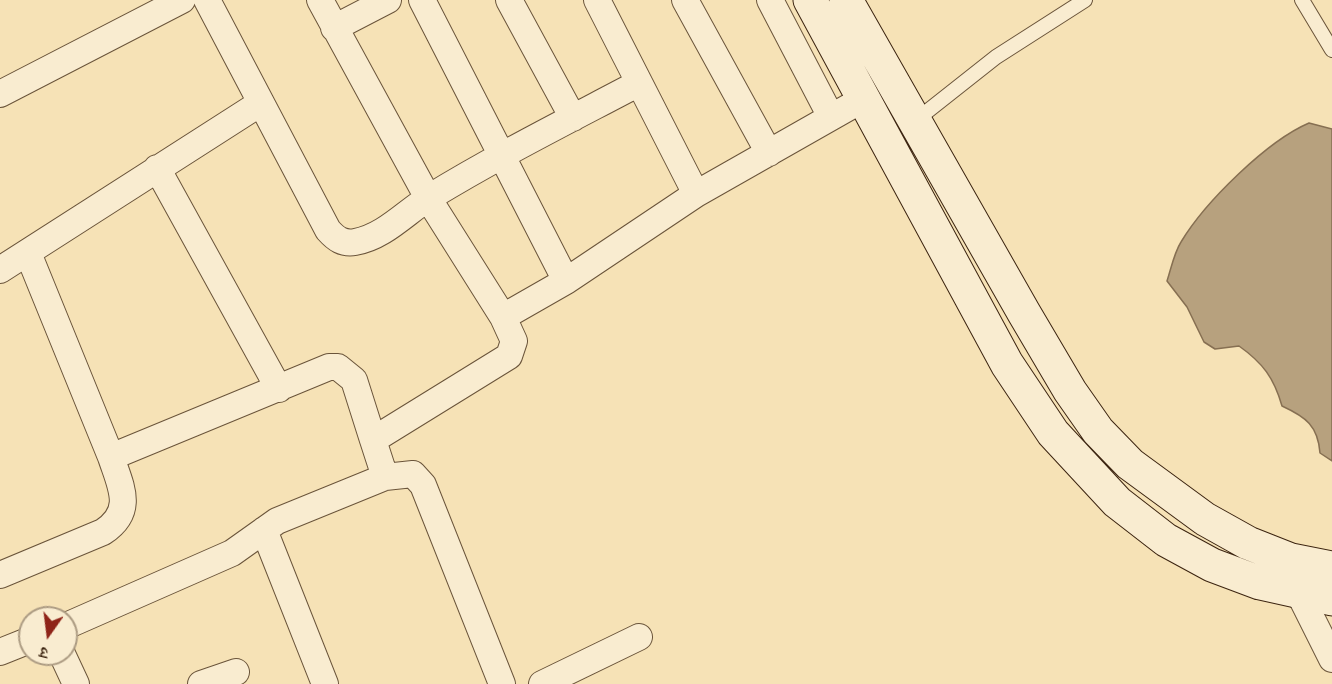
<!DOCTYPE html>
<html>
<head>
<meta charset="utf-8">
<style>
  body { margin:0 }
  #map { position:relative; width:1332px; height:684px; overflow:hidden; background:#f6e2b6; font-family:"IM FELL English","Noto Serif Devanagari",serif }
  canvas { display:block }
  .north { position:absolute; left:18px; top:606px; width:60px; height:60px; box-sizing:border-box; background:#f9ecd0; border:2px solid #ad9c83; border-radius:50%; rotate:194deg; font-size:16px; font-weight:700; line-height:24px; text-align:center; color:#3c2410 }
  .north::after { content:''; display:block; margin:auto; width:21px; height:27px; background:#8f2418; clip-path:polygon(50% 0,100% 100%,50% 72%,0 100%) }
</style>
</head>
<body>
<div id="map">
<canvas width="1332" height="684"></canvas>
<div class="north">उ</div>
</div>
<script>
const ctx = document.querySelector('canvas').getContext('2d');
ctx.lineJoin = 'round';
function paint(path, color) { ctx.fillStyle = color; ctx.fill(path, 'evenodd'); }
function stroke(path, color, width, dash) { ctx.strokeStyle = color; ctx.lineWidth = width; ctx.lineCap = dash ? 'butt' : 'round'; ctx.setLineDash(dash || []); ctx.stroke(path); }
const water = new Path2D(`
  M 1309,123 L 1332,129 L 1332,461 L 1320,453 C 1318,426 1306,417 1282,406 C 1274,378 1263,363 1239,346 L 1215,349 L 1204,342 L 1187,307 L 1167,281 C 1171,269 1174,253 1181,242 C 1205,202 1267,141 1309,123 Z`);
paint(water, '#b7a17e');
stroke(water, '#866f52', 1.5);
const lane = new Path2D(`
  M 1302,0 L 1332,50
  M 915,121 L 996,57 L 1085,0`);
const street = new Path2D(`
  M 207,0 L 328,230 C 336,239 343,244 355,242 C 384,237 406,212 430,197 C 497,156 569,120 639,83
  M 320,0 L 428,198 L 503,317
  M 422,0 L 566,281
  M 509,0 L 573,118
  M 597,0 L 696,194
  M 685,0 L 769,153
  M 770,0 L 831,117
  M 334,28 L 388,0
  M 0,94 L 182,0
  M 157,168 L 279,389
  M 0,270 L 259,104
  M 111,457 L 329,367 L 338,367 L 354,380 L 373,440
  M 385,477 L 413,474 L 423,485 L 502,684
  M 264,530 L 325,684
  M 0,575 L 103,532 C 135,511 121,487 111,457 L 28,253
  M 1299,593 L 1332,659
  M 66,626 L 232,553 L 277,521 L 385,477 L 373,440 L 509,356 L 514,341 L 503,317 L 566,281 L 696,194 L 865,98
  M 0,652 L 30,640
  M 62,654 L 76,684
  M 201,684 L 236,672
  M 542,684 L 639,637`);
const secondary = new Path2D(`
  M 810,0 L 1007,364 L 1053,433 L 1117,502 L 1166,540 L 1212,565 L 1260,583 L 1332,599
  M 846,0 L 1024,313 L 1070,391 L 1098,431 L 1130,464 L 1205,519 L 1248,543 L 1291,560 L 1332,568`);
stroke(lane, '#6a543a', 16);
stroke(street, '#6a543a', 28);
stroke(secondary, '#3c2410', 35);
stroke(lane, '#f9ecd0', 14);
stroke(street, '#f9ecd0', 26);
stroke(secondary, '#f9ecd0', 33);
</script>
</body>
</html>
